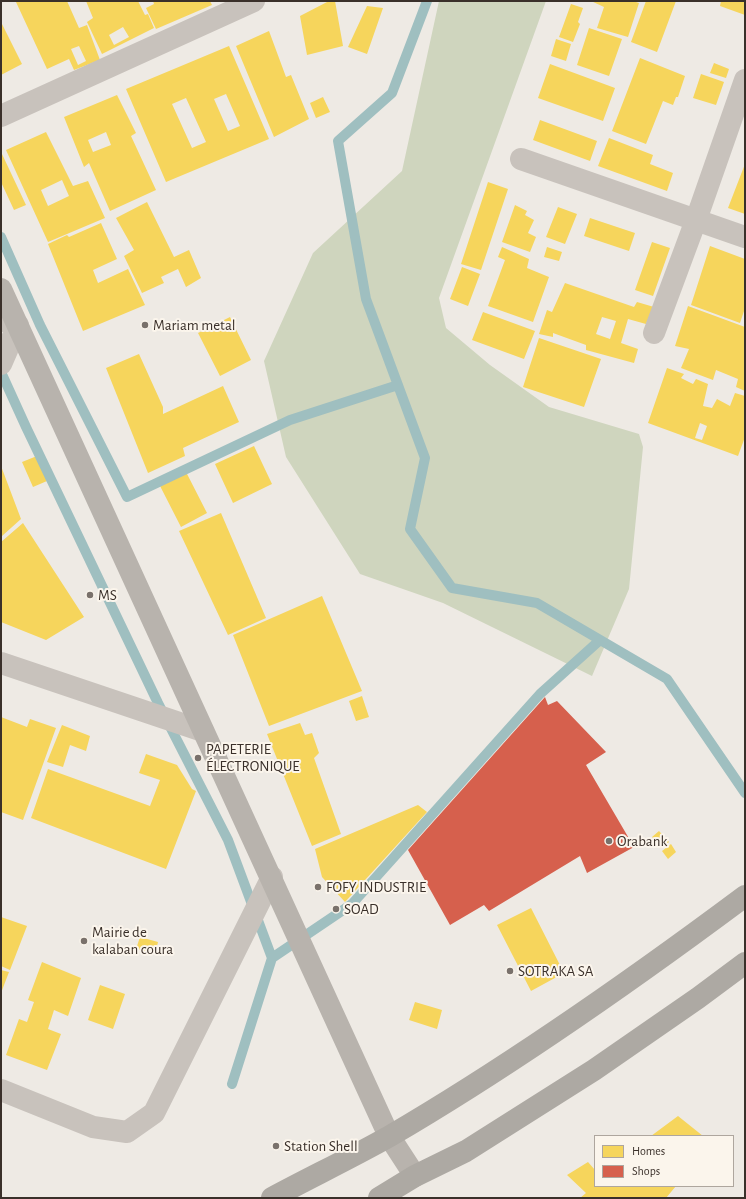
<!DOCTYPE html>
<html>
<head>
<meta charset="utf-8">
<style>
  body { margin:0 }
  #map { position:relative; width:746px; height:1199px; overflow:hidden; background:#eeeae4; font-family:"Alegreya Sans",sans-serif }
  canvas { display:block }
  .frame { position:absolute; inset:0; border:2px solid #3a302a; pointer-events:none }
  .legend { position:absolute; left:594px; top:1135px; width:140px; height:52px; box-sizing:border-box; background:#fbf5ec; border:1px solid #aea69e; margin:0; padding:5px 7px; list-style:none; font-size:12px; color:#3a302a }
  .legend li { display:flex; align-items:center; gap:8px; height:20px }
  .legend b { width:20px; border:1px solid #aea69e }
</style>
</head>
<body>
<div id="map">
<canvas width="746" height="1199"></canvas>
<div class="frame"></div>
<ul class="legend">
<li><b style="height:11px;background:#f6d55c"></b>Homes</li>
<li><b style="height:11px;background:#d6604d"></b>Shops</li>
</ul>
</div>
<script>
const ctx = document.querySelector('canvas').getContext('2d');
ctx.lineJoin = 'round';
function paint(path, color) { ctx.fillStyle = color; ctx.fill(path, 'evenodd'); }
function stroke(path, color, width, dash) { ctx.strokeStyle = color; ctx.lineWidth = width; ctx.lineCap = dash ? 'butt' : 'round'; ctx.setLineDash(dash || []); ctx.stroke(path); }
function write(font, color, halo, rows, align = 'center') {
  ctx.font = font + ' "Alegreya Sans",sans-serif'; ctx.lineWidth = 4; ctx.setLineDash([]); ctx.textBaseline = 'middle'; ctx.strokeStyle = halo; ctx.fillStyle = color; for (const [text, x, y, turn = 0] of rows) {
    ctx.save(); ctx.translate(x, y); ctx.rotate((+turn || 0) * Math.PI / 180); ctx.textAlign = isNaN(turn) ? turn : align; if (halo) ctx.strokeText(text, 0, 0); ctx.fillText(text, 0, 0); ctx.restore();
  }
}
paint(new Path2D(`
  M 439,1 L 546,1 L 439,298 L 446,328 L 490,365 L 549,407 L 639,434 L 643,447 L 629,589 L 592,676 L 443,603 L 360,574 L 286,457 L 264,361 L 313,253 L 402,171 Z`), '#cfd5be');
paint(new Path2D(`
  M 17,1 L 67,1 L 79,28 L 87,25 L 100,60 L 74,70 L 69,59 L 47,69 L 16,2 ZM 79,46 L 86,61 L 78,65 L 71,49 Z
  M 86,1 L 138,1 L 145,15 L 148,14 L 154,28 L 102,54 L 87,22 L 93,18 ZM 123,27 L 129,37 L 114,45 L 109,35 Z
  M 153,1 L 210,1 L 212,5 L 156,29 L 146,8 L 154,4 Z
  M 329,1 L 335,1 L 343,46 L 307,55 L 300,16 Z
  M 591,1 L 633,1 L 639,3 L 628,37 L 597,28 L 604,7 Z
  M 646,1 L 676,1 L 657,52 L 631,42 Z
  M 721,1 L 745,1 L 745,15 L 720,6 Z
  M 571,4 L 583,8 L 578,22 L 580,24 L 573,42 L 559,37 Z
  M 367,6 L 383,8 L 367,54 L 348,47 Z
  M 1,22 L 22,64 L 1,75 Z
  M 589,28 L 622,39 L 609,76 L 577,65 Z
  M 269,31 L 286,77 L 291,75 L 309,119 L 274,137 L 236,46 Z
  M 556,39 L 571,44 L 566,61 L 551,56 Z
  M 229,46 L 269,139 L 166,182 L 126,89 ZM 226,94 L 240,126 L 228,131 L 214,99 ZM 186,98 L 206,142 L 192,148 L 172,104 Z
  M 640,58 L 685,76 L 678,97 L 676,97 L 673,105 L 663,101 L 646,144 L 612,131 Z
  M 714,63 L 729,69 L 726,78 L 710,73 Z
  M 550,64 L 615,88 L 603,121 L 538,98 Z
  M 701,74 L 724,82 L 716,105 L 693,98 Z
  M 117,95 L 136,133 L 131,136 L 156,190 L 110,211 L 89,163 L 84,167 L 64,117 ZM 106,132 L 111,145 L 93,152 L 88,140 Z
  M 323,97 L 330,112 L 316,118 L 310,103 Z
  M 540,120 L 597,141 L 590,161 L 533,140 Z
  M 46,132 L 73,186 L 88,181 L 105,218 L 48,242 L 6,150 ZM 62,180 L 69,196 L 48,206 L 41,190 Z
  M 609,138 L 653,155 L 650,164 L 673,173 L 667,191 L 598,166 Z
  M 2,154 L 26,205 L 14,210 L 1,182 Z
  M 745,164 L 745,214 L 728,208 Z
  M 488,182 L 508,189 L 481,270 L 461,264 Z
  M 147,202 L 174,257 L 189,250 L 201,278 L 186,287 L 178,269 L 161,277 L 164,283 L 142,293 L 124,256 L 134,250 L 116,218 Z
  M 515,205 L 527,211 L 525,215 L 534,220 L 528,233 L 536,237 L 530,252 L 502,242 Z
  M 558,207 L 577,214 L 565,244 L 546,237 Z
  M 590,218 L 635,233 L 629,251 L 584,236 Z
  M 101,223 L 117,259 L 93,270 L 98,283 L 128,269 L 145,305 L 83,331 L 48,244 L 67,235 L 69,237 Z
  M 652,242 L 670,248 L 653,296 L 635,290 Z
  M 710,246 L 745,259 L 745,308 L 740,323 L 691,305 Z
  M 502,247 L 529,259 L 527,268 L 549,277 L 533,322 L 488,306 L 505,260 L 498,257 Z
  M 547,247 L 562,252 L 559,261 L 544,257 Z
  M 462,267 L 480,274 L 468,306 L 450,299 Z
  M 565,283 L 634,307 L 637,302 L 654,307 L 646,324 L 628,319 L 621,343 L 638,349 L 634,363 L 586,350 L 586,345 L 553,333 L 553,337 L 539,334 L 547,310 L 552,312 ZM 602,317 L 616,321 L 610,339 L 596,334 Z
  M 688,306 L 745,327 L 745,391 L 736,387 L 738,379 L 716,370 L 713,380 L 681,368 L 689,349 L 675,346 Z
  M 483,312 L 535,331 L 524,359 L 472,340 Z
  M 230,317 L 251,360 L 220,376 L 198,333 Z
  M 539,338 L 601,359 L 584,407 L 523,387 Z
  M 139,354 L 163,407 L 163,414 L 223,386 L 239,422 L 183,448 L 185,456 L 148,473 L 106,368 Z
  M 667,368 L 684,374 L 681,378 L 693,384 L 696,379 L 708,384 L 703,406 L 712,408 L 717,399 L 730,406 L 735,393 L 745,396 L 745,437 L 738,456 L 648,423 ZM 700,423 L 707,426 L 702,440 L 695,438 Z
  M 254,446 L 272,484 L 233,503 L 215,464 Z
  M 37,456 L 47,481 L 33,487 L 22,462 Z
  M 1,466 L 21,519 L 2,536 L 1,535 Z
  M 185,470 L 207,513 L 181,527 L 159,484 Z
  M 221,513 L 266,618 L 228,635 L 179,531 Z
  M 23,523 L 84,617 L 46,640 L 1,622 L 1,542 Z
  M 322,596 L 362,691 L 269,726 L 233,635 Z
  M 362,696 L 369,717 L 356,721 L 349,701 Z
  M 1,717 L 27,727 L 30,719 L 56,728 L 23,820 L 1,812 Z
  M 300,723 L 305,735 L 312,733 L 319,753 L 314,758 L 341,834 L 312,846 L 267,734 Z
  M 62,725 L 90,736 L 86,751 L 70,745 L 63,767 L 47,762 Z
  M 146,754 L 177,765 L 192,789 L 196,791 L 166,869 L 31,818 L 48,769 L 150,806 L 160,780 L 139,773 Z
  M 418,805 L 427,812 L 345,902 L 322,877 L 315,849 Z
  M 659,831 L 669,842 L 661,848 L 652,837 Z
  M 671,844 L 676,852 L 668,859 L 662,851 Z
  M 531,908 L 564,973 L 531,991 L 497,925 Z
  M 1,917 L 27,926 L 10,970 L 1,966 Z
  M 140,937 L 158,942 L 155,954 L 136,949 Z
  M 42,962 L 81,978 L 68,1016 L 54,1010 L 48,1029 L 61,1034 L 47,1070 L 6,1055 L 19,1019 L 27,1022 L 34,1002 L 28,1000 Z
  M 1,970 L 9,972 L 1,993 Z
  M 100,985 L 125,994 L 113,1029 L 88,1020 Z
  M 415,1002 L 442,1010 L 437,1029 L 409,1020 Z
  M 678,1116 L 703,1136 L 651,1136 Z
  M 588,1162 L 595,1170 L 595,1186 L 676,1186 L 666,1198 L 580,1198 L 586,1193 L 567,1175 Z`), '#f6d55c');
paint(new Path2D(`
  M 545,697 L 548,705 L 557,701 L 606,752 L 586,765 L 634,847 L 587,873 L 580,856 L 489,911 L 484,905 L 450,925 L 408,850 Z`), '#d6604d');
stroke(new Path2D(`
  M 427,1 L 392,93 L 338,141 L 366,299 L 425,458 L 410,529 L 452,588 L 537,603 L 667,679 L 745,793
  M 1,237 L 40,325 L 127,497 L 290,420 L 398,385
  M 1,372 L 26,427 L 158,703 L 228,840 L 272,958 L 232,1084
  M 272,958 L 352,904 L 540,694 L 600,640`), '#9fbfc0', 10);
stroke(new Path2D(`
  M 1,116 L 254,1
  M 521,159 L 745,237
  M 1,320 L 18,325 L 1,364
  M 654,333 L 696,220 L 745,80
  M 1,663 L 203,731
  M 1,1090 L 93,1127 L 127,1132 L 154,1113 L 272,877`), '#c8c2bc', 22);
stroke(new Path2D(`
  M 1,289 L 389,1136 L 415,1176`), '#b8b3ad', 22);
stroke(new Path2D(`
  M 272,1198 C 311,1177 351,1158 390,1136 C 513,1064 631,981 745,896
  M 379,1198 L 415,1176 L 466,1151 L 594,1070 L 698,998 L 745,963`), '#ada9a3', 22);
for (const [x, y, r, color] of [
  [145,325,4,"#79716b"],
  [90,595,4,"#79716b"],
  [198,758,4,"#79716b"],
  [609,841,4,"#79716b"],
  [318,887,4,"#79716b"],
  [336,909,4,"#79716b"],
  [84,941,4,"#79716b"],
  [510,971,4,"#79716b"],
  [276,1146,4,"#79716b"]
]) { const dot = new Path2D(); dot.arc(x, y, r, 0, 2 * Math.PI); ctx.fillStyle = color; ctx.fill(dot); stroke(dot, '#fbf5ec', 1.5); }
write('15px', '#3a302a', '#fbf5ec', [
  ["Mariam metal",153,325],
  ["MS",98,595],
  ["PAPETERIE",206,749],
  ["ÉLECTRONIQUE",206,766],
  ["Orabank",617,841],
  ["FOFY INDUSTRIE",326,887],
  ["SOAD",344,909],
  ["Mairie de",92,932],
  ["kalaban coura",92,949],
  ["SOTRAKA SA",518,971],
  ["Station Shell",284,1146]
], 'left');
</script>
</body>
</html>
